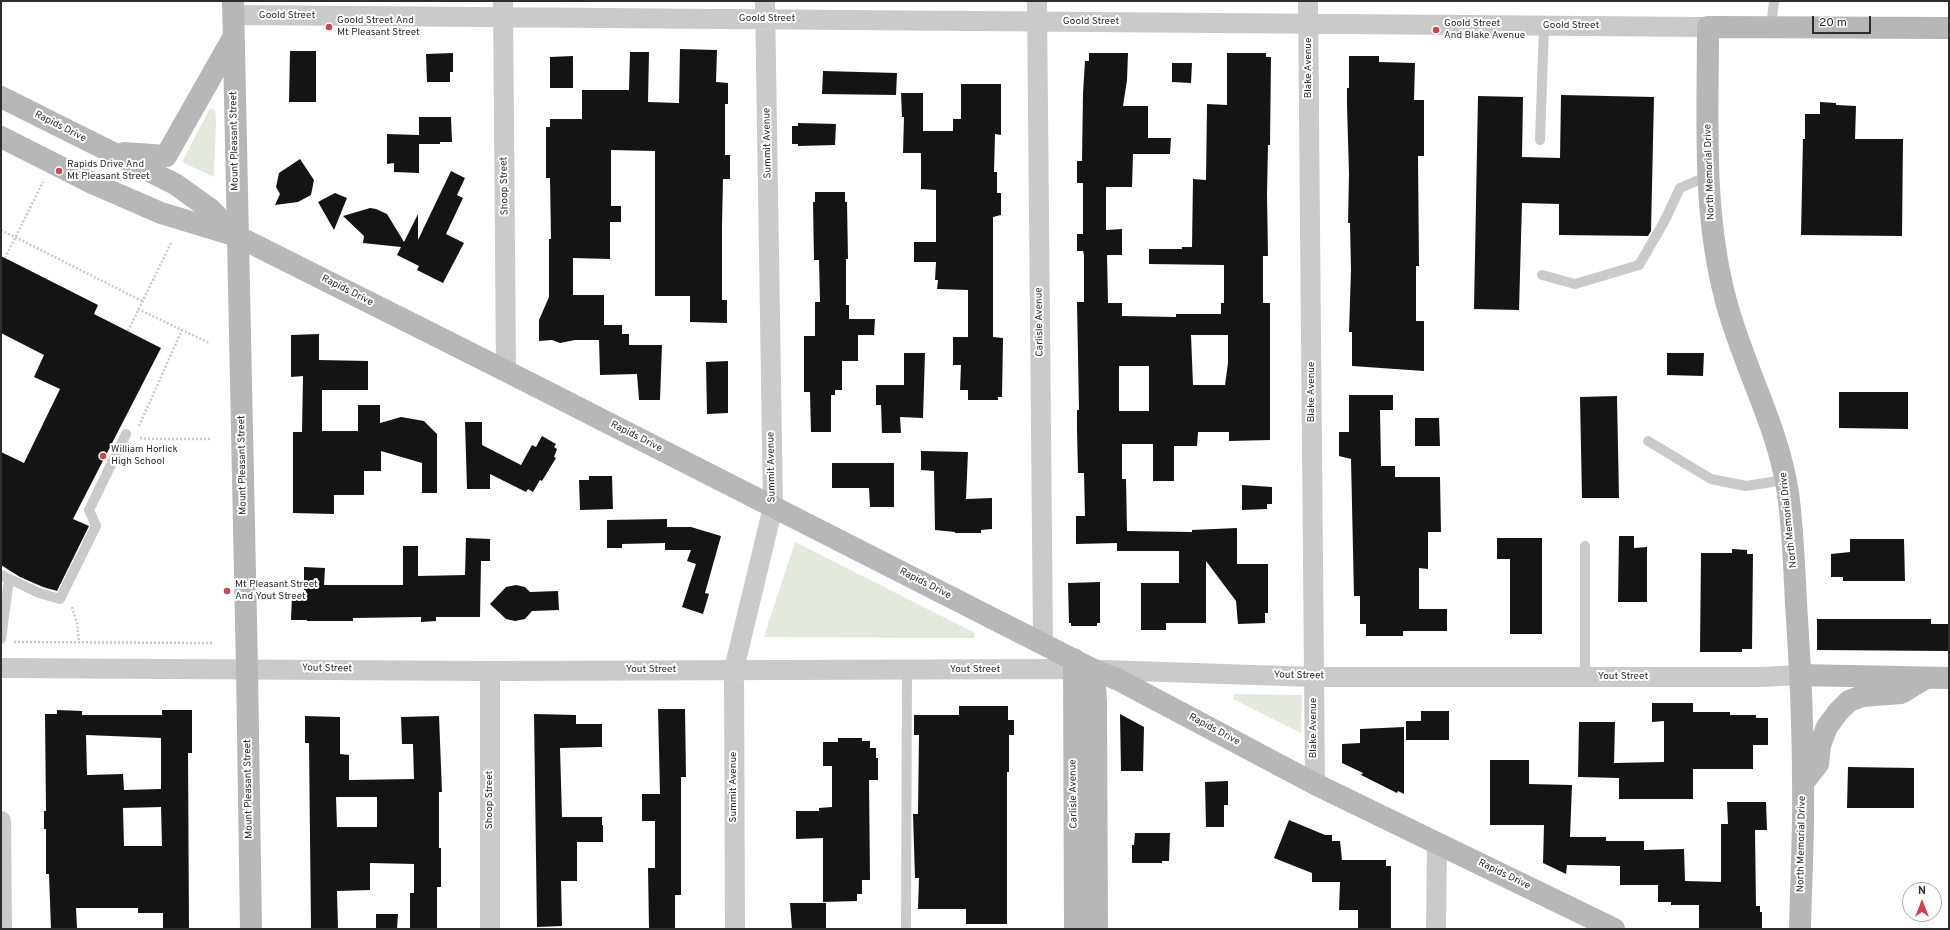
<!DOCTYPE html>
<html>
<head>
<meta charset="utf-8">
<style>
  body { margin:0 }
  #map { position:relative; width:1950px; height:930px; overflow:hidden; background:#fff; font-family:Overpass,sans-serif }
  canvas { display:block }
  .frame { position:absolute; inset:0; border:2px solid #2d2d2d; pointer-events:none }
  .north { position:absolute; left:1902px; top:882px; width:40px; height:40px; box-sizing:border-box; background:#fff; border:1px solid #ababab; border-radius:50%; rotate:0deg; font-size:11px; font-weight:700; line-height:16px; text-align:center; color:#2d2d2d }
  .north::after { content:''; display:block; margin:auto; width:14px; height:18px; background:#d0444f; clip-path:polygon(50% 0,100% 100%,50% 72%,0 100%) }
  .scale { position:absolute; left:1812px; top:16px; width:59px; height:18px; box-sizing:border-box; border:2px solid #2d2d2d; border-top:0; padding-left:5px; font-size:12px; line-height:14px; white-space:nowrap; color:#2d2d2d; -webkit-text-stroke:3px #fff; paint-order:stroke }
</style>
</head>
<body>
<div id="map">
<canvas width="1950" height="930"></canvas>
<div class="frame"></div>
<div class="north">N</div>
<div class="scale">20 m</div>
</div>
<script>
const ctx = document.querySelector('canvas').getContext('2d');
ctx.lineJoin = 'round';
function paint(path, color) { ctx.fillStyle = color; ctx.fill(path, 'evenodd'); }
function stroke(path, color, width, dash) { ctx.strokeStyle = color; ctx.lineWidth = width; ctx.lineCap = dash ? 'butt' : 'round'; ctx.setLineDash(dash || []); ctx.stroke(path); }
function write(font, color, halo, rows, align = 'center') {
  ctx.font = font + ' Overpass,sans-serif'; ctx.lineWidth = 4; ctx.setLineDash([]); ctx.textBaseline = 'middle'; ctx.strokeStyle = halo; ctx.fillStyle = color; for (const [text, x, y, turn = 0] of rows) {
    ctx.save(); ctx.translate(x, y); ctx.rotate((+turn || 0) * Math.PI / 180); ctx.textAlign = isNaN(turn) ? turn : align; if (halo) ctx.strokeText(text, 0, 0); ctx.fillText(text, 0, 0); ctx.restore();
  }
}
paint(new Path2D(`
  M 210,108 L 215,110 L 216,121 L 214,177 L 182,162 Z
  M 795,542 L 975,633 L 974,638 L 764,637 Z
  M 1234,694 L 1302,695 L 1301,733 L 1233,699 Z`), '#e4e9dd');
paint(new Path2D(`
  M 680,49 L 717,50 L 716,82 L 728,83 L 728,104 L 725,104 L 725,155 L 730,155 L 730,179 L 723,179 L 722,226 L 722,300 L 727,300 L 727,323 L 690,322 L 690,296 L 655,296 L 655,151 L 611,150 L 611,206 L 621,206 L 621,222 L 610,222 L 610,259 L 573,258 L 573,295 L 604,295 L 604,325 L 622,325 L 622,334 L 629,334 L 629,345 L 662,345 L 660,400 L 639,400 L 637,374 L 600,375 L 599,340 L 575,340 L 560,343 L 552,340 L 539,341 L 539,320 L 549,297 L 549,239 L 551,239 L 550,178 L 546,178 L 546,127 L 550,127 L 550,119 L 582,119 L 582,90 L 629,90 L 630,52 L 649,52 L 648,102 L 679,103 Z
  M 290,51 L 316,51 L 316,102 L 289,102 Z
  M 453,53 L 453,72 L 450,72 L 450,82 L 427,82 L 426,54 Z
  M 1089,53 L 1128,53 L 1127,80 L 1123,106 L 1148,106 L 1148,138 L 1171,138 L 1170,154 L 1133,154 L 1132,187 L 1106,187 L 1106,230 L 1122,229 L 1122,255 L 1107,255 L 1108,303 L 1122,303 L 1122,316 L 1176,317 L 1176,314 L 1221,314 L 1221,303 L 1224,303 L 1224,265 L 1149,264 L 1149,249 L 1182,249 L 1182,247 L 1192,247 L 1193,179 L 1206,180 L 1207,104 L 1227,105 L 1227,53 L 1266,53 L 1266,57 L 1271,57 L 1270,145 L 1268,145 L 1267,194 L 1268,256 L 1263,256 L 1263,303 L 1270,303 L 1270,440 L 1229,441 L 1229,432 L 1198,432 L 1197,446 L 1174,446 L 1174,481 L 1153,481 L 1153,444 L 1122,444 L 1122,479 L 1126,479 L 1127,531 L 1192,532 L 1192,530 L 1237,528 L 1237,564 L 1268,564 L 1268,613 L 1265,613 L 1265,623 L 1238,624 L 1236,601 L 1206,561 L 1206,623 L 1166,623 L 1166,630 L 1141,630 L 1141,583 L 1179,583 L 1179,551 L 1117,551 L 1117,543 L 1076,544 L 1076,516 L 1085,516 L 1084,473 L 1078,473 L 1077,430 L 1077,410 L 1079,410 L 1077,302 L 1084,302 L 1084,255 L 1083,251 L 1077,251 L 1077,234 L 1083,234 L 1083,183 L 1077,183 L 1077,161 L 1082,161 L 1083,93 L 1085,61 L 1089,61 ZM 1191,335 L 1228,335 L 1228,363 L 1225,385 L 1193,385 ZM 1119,366 L 1149,366 L 1149,411 L 1119,411 Z
  M 573,56 L 573,88 L 550,88 L 550,57 Z
  M 1349,56 L 1379,56 L 1379,62 L 1415,63 L 1414,100 L 1424,100 L 1424,156 L 1418,156 L 1419,266 L 1416,266 L 1416,321 L 1424,321 L 1424,371 L 1352,366 L 1352,332 L 1349,332 L 1351,270 L 1350,223 L 1348,223 L 1349,174 L 1347,105 L 1347,88 L 1349,88 Z
  M 1172,63 L 1192,63 L 1191,83 L 1172,82 Z
  M 823,71 L 897,73 L 896,95 L 822,94 Z
  M 961,84 L 1001,84 L 1001,135 L 995,134 L 994,172 L 997,172 L 997,193 L 1001,193 L 1001,215 L 993,217 L 993,337 L 1003,338 L 1002,397 L 998,397 L 998,400 L 968,400 L 968,390 L 960,390 L 961,365 L 953,365 L 953,337 L 968,337 L 968,290 L 937,289 L 938,280 L 935,280 L 936,262 L 914,262 L 914,242 L 936,242 L 936,190 L 921,189 L 921,153 L 903,153 L 904,117 L 902,117 L 901,93 L 923,93 L 923,131 L 953,131 L 953,119 L 961,119 Z
  M 1561,95 L 1654,97 L 1651,231 L 1648,236 L 1559,235 L 1559,204 L 1522,203 L 1519,310 L 1474,309 L 1478,96 L 1523,97 L 1522,157 L 1560,158 Z
  M 1820,102 L 1836,103 L 1836,105 L 1856,106 L 1855,139 L 1903,139 L 1902,236 L 1801,235 L 1803,139 L 1805,139 L 1805,114 L 1820,114 Z
  M 419,117 L 451,117 L 452,142 L 440,142 L 440,144 L 419,144 L 419,173 L 394,172 L 394,163 L 387,164 L 387,134 L 419,135 Z
  M 798,123 L 836,124 L 835,145 L 798,146 L 798,144 L 792,144 L 792,126 L 798,126 Z
  M 300,159 L 314,180 L 311,195 L 298,202 L 275,205 L 280,194 L 276,187 L 279,173 Z
  M 451,171 L 465,178 L 457,195 L 463,198 L 446,234 L 464,243 L 443,283 L 417,270 L 419,266 L 397,255 L 401,247 L 363,243 L 364,236 L 343,216 L 370,208 L 376,209 L 387,214 L 404,242 L 418,214 L 418,240 Z
  M 815,192 L 845,192 L 845,202 L 847,202 L 848,259 L 846,259 L 846,305 L 849,305 L 849,319 L 875,319 L 874,335 L 858,335 L 858,361 L 842,361 L 842,390 L 835,390 L 835,395 L 831,395 L 831,432 L 811,432 L 810,392 L 804,392 L 804,336 L 815,336 L 815,302 L 820,302 L 819,260 L 814,260 L 813,202 L 815,202 Z
  M 335,193 L 347,198 L 334,230 L 318,202 Z
  M 1,256 L 98,305 L 94,314 L 161,348 L 73,519 L 89,526 L 57,591 L 43,587 L 20,577 L 1,565 L 1,452 L 24,463 L 60,389 L 34,377 L 44,355 L 1,333 Z
  M 319,334 L 319,360 L 368,361 L 368,390 L 322,390 L 322,431 L 358,431 L 358,405 L 380,405 L 380,423 L 401,417 L 424,421 L 437,434 L 437,493 L 422,493 L 422,463 L 381,451 L 381,471 L 364,471 L 364,495 L 334,495 L 334,514 L 293,513 L 293,432 L 302,432 L 303,376 L 291,377 L 291,335 Z
  M 904,353 L 925,353 L 923,418 L 900,417 L 901,433 L 882,433 L 881,405 L 876,405 L 876,385 L 904,385 Z
  M 1667,353 L 1704,353 L 1703,376 L 1667,375 Z
  M 728,361 L 728,413 L 707,414 L 706,362 Z
  M 1839,392 L 1908,392 L 1908,429 L 1839,428 Z
  M 1349,395 L 1393,395 L 1393,410 L 1380,410 L 1381,466 L 1395,466 L 1395,477 L 1440,477 L 1441,532 L 1428,532 L 1428,569 L 1419,568 L 1419,609 L 1447,609 L 1447,631 L 1403,631 L 1403,636 L 1366,636 L 1366,624 L 1360,624 L 1360,596 L 1354,596 L 1351,459 L 1339,456 L 1339,432 L 1349,432 Z
  M 1617,396 L 1619,498 L 1582,498 L 1580,397 Z
  M 1415,418 L 1439,418 L 1440,446 L 1415,446 Z
  M 465,422 L 482,422 L 482,445 L 521,465 L 532,445 L 536,447 L 542,436 L 556,444 L 554,447 L 557,449 L 554,457 L 556,458 L 542,481 L 540,480 L 533,492 L 528,489 L 526,492 L 490,474 L 490,489 L 467,489 Z
  M 921,451 L 968,452 L 966,499 L 992,498 L 992,529 L 981,530 L 981,533 L 955,533 L 955,532 L 935,530 L 934,471 L 921,470 Z
  M 832,463 L 894,463 L 894,507 L 870,507 L 869,488 L 832,488 Z
  M 589,476 L 612,476 L 613,509 L 580,510 L 579,480 L 589,480 Z
  M 1242,485 L 1272,487 L 1272,504 L 1267,504 L 1267,509 L 1242,510 Z
  M 667,519 L 667,527 L 691,527 L 721,536 L 705,593 L 709,594 L 703,614 L 682,607 L 696,564 L 687,561 L 691,550 L 665,550 L 665,543 L 622,544 L 622,548 L 607,548 L 607,520 Z
  M 1619,536 L 1634,536 L 1634,548 L 1647,547 L 1647,602 L 1618,602 Z
  M 466,538 L 490,539 L 490,561 L 481,561 L 480,617 L 436,617 L 436,621 L 421,622 L 421,617 L 353,618 L 353,621 L 307,621 L 307,620 L 291,620 L 292,595 L 304,595 L 304,567 L 325,568 L 324,585 L 403,585 L 403,546 L 418,546 L 418,576 L 465,575 Z
  M 1497,538 L 1542,538 L 1542,634 L 1510,634 L 1510,559 L 1497,559 Z
  M 1850,539 L 1904,539 L 1905,581 L 1843,581 L 1843,577 L 1831,577 L 1831,554 L 1850,552 Z
  M 1732,549 L 1747,550 L 1747,554 L 1753,554 L 1752,649 L 1742,649 L 1742,652 L 1700,652 L 1701,553 L 1732,553 Z
  M 1100,582 L 1100,623 L 1097,623 L 1097,626 L 1071,626 L 1071,623 L 1069,623 L 1068,583 Z
  M 516,585 L 525,587 L 530,592 L 558,591 L 559,610 L 532,611 L 525,619 L 515,621 L 506,619 L 490,604 L 506,587 Z
  M 1817,619 L 1931,619 L 1931,624 L 1949,624 L 1949,651 L 1817,650 Z
  M 1652,703 L 1693,703 L 1693,712 L 1730,712 L 1730,715 L 1756,715 L 1756,718 L 1768,718 L 1768,745 L 1753,745 L 1753,769 L 1693,769 L 1693,799 L 1619,799 L 1619,778 L 1578,777 L 1579,722 L 1615,722 L 1614,763 L 1664,762 L 1664,721 L 1652,722 Z
  M 959,706 L 1008,706 L 1008,720 L 1014,720 L 1014,735 L 1009,735 L 1009,772 L 1007,772 L 1007,924 L 966,924 L 966,909 L 918,909 L 919,878 L 915,878 L 913,814 L 918,814 L 919,735 L 914,735 L 914,715 L 959,715 Z
  M 658,709 L 685,709 L 686,777 L 681,777 L 681,895 L 675,895 L 675,928 L 649,928 L 648,868 L 655,868 L 655,821 L 642,821 L 642,794 L 660,794 Z
  M 57,710 L 82,711 L 82,715 L 162,715 L 162,710 L 192,710 L 192,753 L 188,753 L 189,929 L 163,929 L 163,913 L 138,913 L 138,908 L 76,908 L 77,928 L 51,929 L 49,874 L 46,874 L 46,829 L 44,829 L 44,811 L 46,811 L 45,714 L 57,714 ZM 86,735 L 161,738 L 161,789 L 124,790 L 123,774 L 87,775 ZM 161,807 L 162,846 L 124,846 L 123,808 Z
  M 1421,711 L 1449,711 L 1449,740 L 1406,740 L 1406,721 L 1421,721 Z
  M 534,714 L 576,715 L 576,724 L 602,724 L 602,747 L 560,748 L 562,817 L 602,817 L 602,825 L 603,825 L 603,842 L 577,842 L 577,881 L 561,881 L 562,926 L 537,927 Z
  M 1120,714 L 1144,727 L 1143,771 L 1121,771 Z
  M 305,716 L 340,717 L 340,754 L 349,755 L 349,780 L 414,779 L 413,744 L 402,744 L 401,717 L 439,716 L 442,792 L 439,792 L 439,848 L 441,848 L 441,887 L 437,887 L 437,928 L 410,928 L 410,893 L 414,893 L 414,864 L 370,863 L 370,890 L 337,891 L 338,929 L 311,929 L 309,743 L 305,743 ZM 336,797 L 377,797 L 377,827 L 337,827 Z
  M 1404,727 L 1404,794 L 1398,791 L 1397,793 L 1361,775 L 1363,773 L 1342,763 L 1342,744 L 1360,743 L 1360,729 Z
  M 838,738 L 862,738 L 862,741 L 870,741 L 870,748 L 876,748 L 876,758 L 878,758 L 878,780 L 869,780 L 870,880 L 862,880 L 862,894 L 857,894 L 857,901 L 823,902 L 823,838 L 796,839 L 796,811 L 819,811 L 819,808 L 832,807 L 832,766 L 823,766 L 823,742 L 838,742 Z
  M 1490,760 L 1529,760 L 1529,784 L 1572,785 L 1570,837 L 1606,837 L 1606,841 L 1644,841 L 1644,850 L 1684,849 L 1685,881 L 1721,882 L 1721,824 L 1728,824 L 1727,802 L 1766,802 L 1767,830 L 1755,830 L 1756,906 L 1760,906 L 1760,912 L 1762,912 L 1762,929 L 1699,928 L 1699,905 L 1671,905 L 1671,902 L 1658,902 L 1658,885 L 1620,885 L 1620,866 L 1567,865 L 1566,874 L 1543,863 L 1544,825 L 1490,825 Z
  M 1848,767 L 1914,768 L 1914,808 L 1847,808 Z
  M 1228,781 L 1228,805 L 1224,805 L 1224,827 L 1206,827 L 1205,782 Z
  M 1289,820 L 1325,835 L 1332,835 L 1332,841 L 1340,841 L 1342,860 L 1386,860 L 1386,866 L 1391,866 L 1391,929 L 1358,929 L 1358,910 L 1339,910 L 1340,882 L 1312,882 L 1312,873 L 1274,858 Z
  M 1135,833 L 1170,833 L 1169,861 L 1162,861 L 1162,863 L 1132,863 L 1132,845 L 1134,845 Z
  M 790,903 L 826,903 L 826,929 L 792,929 Z
  M 376,914 L 398,914 L 397,929 L 376,929 Z`), '#141414');
stroke(new Path2D(`
  M 1,230 L 142,301
  M 5,258 L 43,182
  M 138,309 L 209,343
  M 128,331 L 172,241
  M 139,426 L 182,330
  M 140,438 L 149,439 L 210,439
  M 72,607 L 77,624 L 79,643
  M 14,642 L 212,643`), '#cacaca', 2.5, [2, 2]);
stroke(new Path2D(`
  M 1771,27 L 1774,1
  M 1540,140 L 1544,26
  M 1542,275 L 1575,284 L 1639,265 L 1664,222 L 1680,188 L 1708,176
  M 1648,441 L 1711,479 L 1746,486 L 1785,480
  M 1,575 L 39,593 L 60,599 L 96,526 L 89,510 L 126,434
  M 1,639 L 9,579
  M 1585,677 L 1585,546
  M 906,929 L 907,671`), '#cacaca', 10);
stroke(new Path2D(`
  M 503,1 L 506,371
  M 1037,1 L 1043,644
  M 1308,1 L 1315,784
  M 233,15 L 1708,27
  M 1,668 L 490,671 L 1074,669 L 1314,677 L 1762,677 L 1800,675
  M 1,821 L 2,929
  M 490,929 L 490,671
  M 735,929 L 734,669 L 773,507 L 765,1
  M 1436,929 L 1437,843`), '#cacaca', 20);
stroke(new Path2D(`
  M 233,1 L 247,668 L 251,929
  M 1,97 L 175,184 L 210,209 L 235,234
  M 1,137 L 92,183 L 161,213 L 237,236 L 506,371 L 1094,670 L 1119,680 L 1315,784 L 1614,929
  M 124,153 L 166,156 L 233,38
  M 1074,659 L 1075,929
  M 1094,670 L 1096,702 L 1097,929
  M 1800,675 L 1949,678
  M 1803,783 L 1818,764 L 1820,745 L 1827,727 L 1838,712 L 1849,701 L 1862,696 L 1901,693 L 1926,678
  M 1800,929 C 1801,880 1804,831 1803,782 C 1803,722 1800,663 1796,603 C 1794,566 1793,529 1788,493 C 1778,426 1743,366 1726,301 C 1702,212 1708,119 1708,27 L 1949,28`), '#b7b7b7', 22);
for (const [x, y, r, color] of [
  [329,27,4,"#d0444f"],
  [1436,30,4,"#d0444f"],
  [59,171,4,"#d0444f"],
  [103,456,4,"#d0444f"],
  [227,591,4,"#d0444f"]
]) { const dot = new Path2D(); dot.arc(x, y, r, 0, 2 * Math.PI); ctx.fillStyle = color; ctx.fill(dot); stroke(dot, '#fff', 1.5); }
write('10px', '#2d2d2d', '#fff', [
  ["Goold Street",287,16],
  ["Goold Street",767,19],
  ["Goold Street",1091,22],
  ["Goold Street",1571,26],
  ["Blake Avenue",1309,68,-90],
  ["Rapids Drive",60,127,27],
  ["Mount Pleasant Street",235,141,-91],
  ["Summit Avenue",768,143,-91],
  ["North Memorial Drive",1710,172,-92],
  ["Shoop Street",505,186,-91],
  ["Rapids Drive",347,291,27],
  ["Carlisle Avenue",1040,322,-91],
  ["Blake Avenue",1312,392,-90],
  ["Rapids Drive",636,437,27],
  ["Mount Pleasant Street",243,465,-91],
  ["Summit Avenue",772,467,-91],
  ["North Memorial Drive",1789,520,-96],
  ["Rapids Drive",925,584,27],
  ["Yout Street",327,669,1],
  ["Yout Street",651,670],
  ["Yout Street",975,670],
  ["Yout Street",1299,676,1],
  ["Yout Street",1623,677],
  ["Blake Avenue",1314,728,-90],
  ["Rapids Drive",1214,730,28],
  ["Summit Avenue",734,787,-90],
  ["Mount Pleasant Street",249,789,-91],
  ["Carlisle Avenue",1074,794,-91],
  ["Shoop Street",490,800,-90],
  ["North Memorial Drive",1802,844,-89],
  ["Rapids Drive",1504,875,26]
]);
write('10px', '#2d2d2d', '#fff', [
  ["Goold Street And",337,21],
  ["Mt Pleasant Street",337,33],
  ["Goold Street",1444,24],
  ["And Blake Avenue",1444,36],
  ["Rapids Drive And",67,165],
  ["Mt Pleasant Street",67,177],
  ["William Horlick",111,450],
  ["High School",111,462],
  ["Mt Pleasant Street",235,585],
  ["And Yout Street",235,597]
], 'left');
</script>
</body>
</html>
